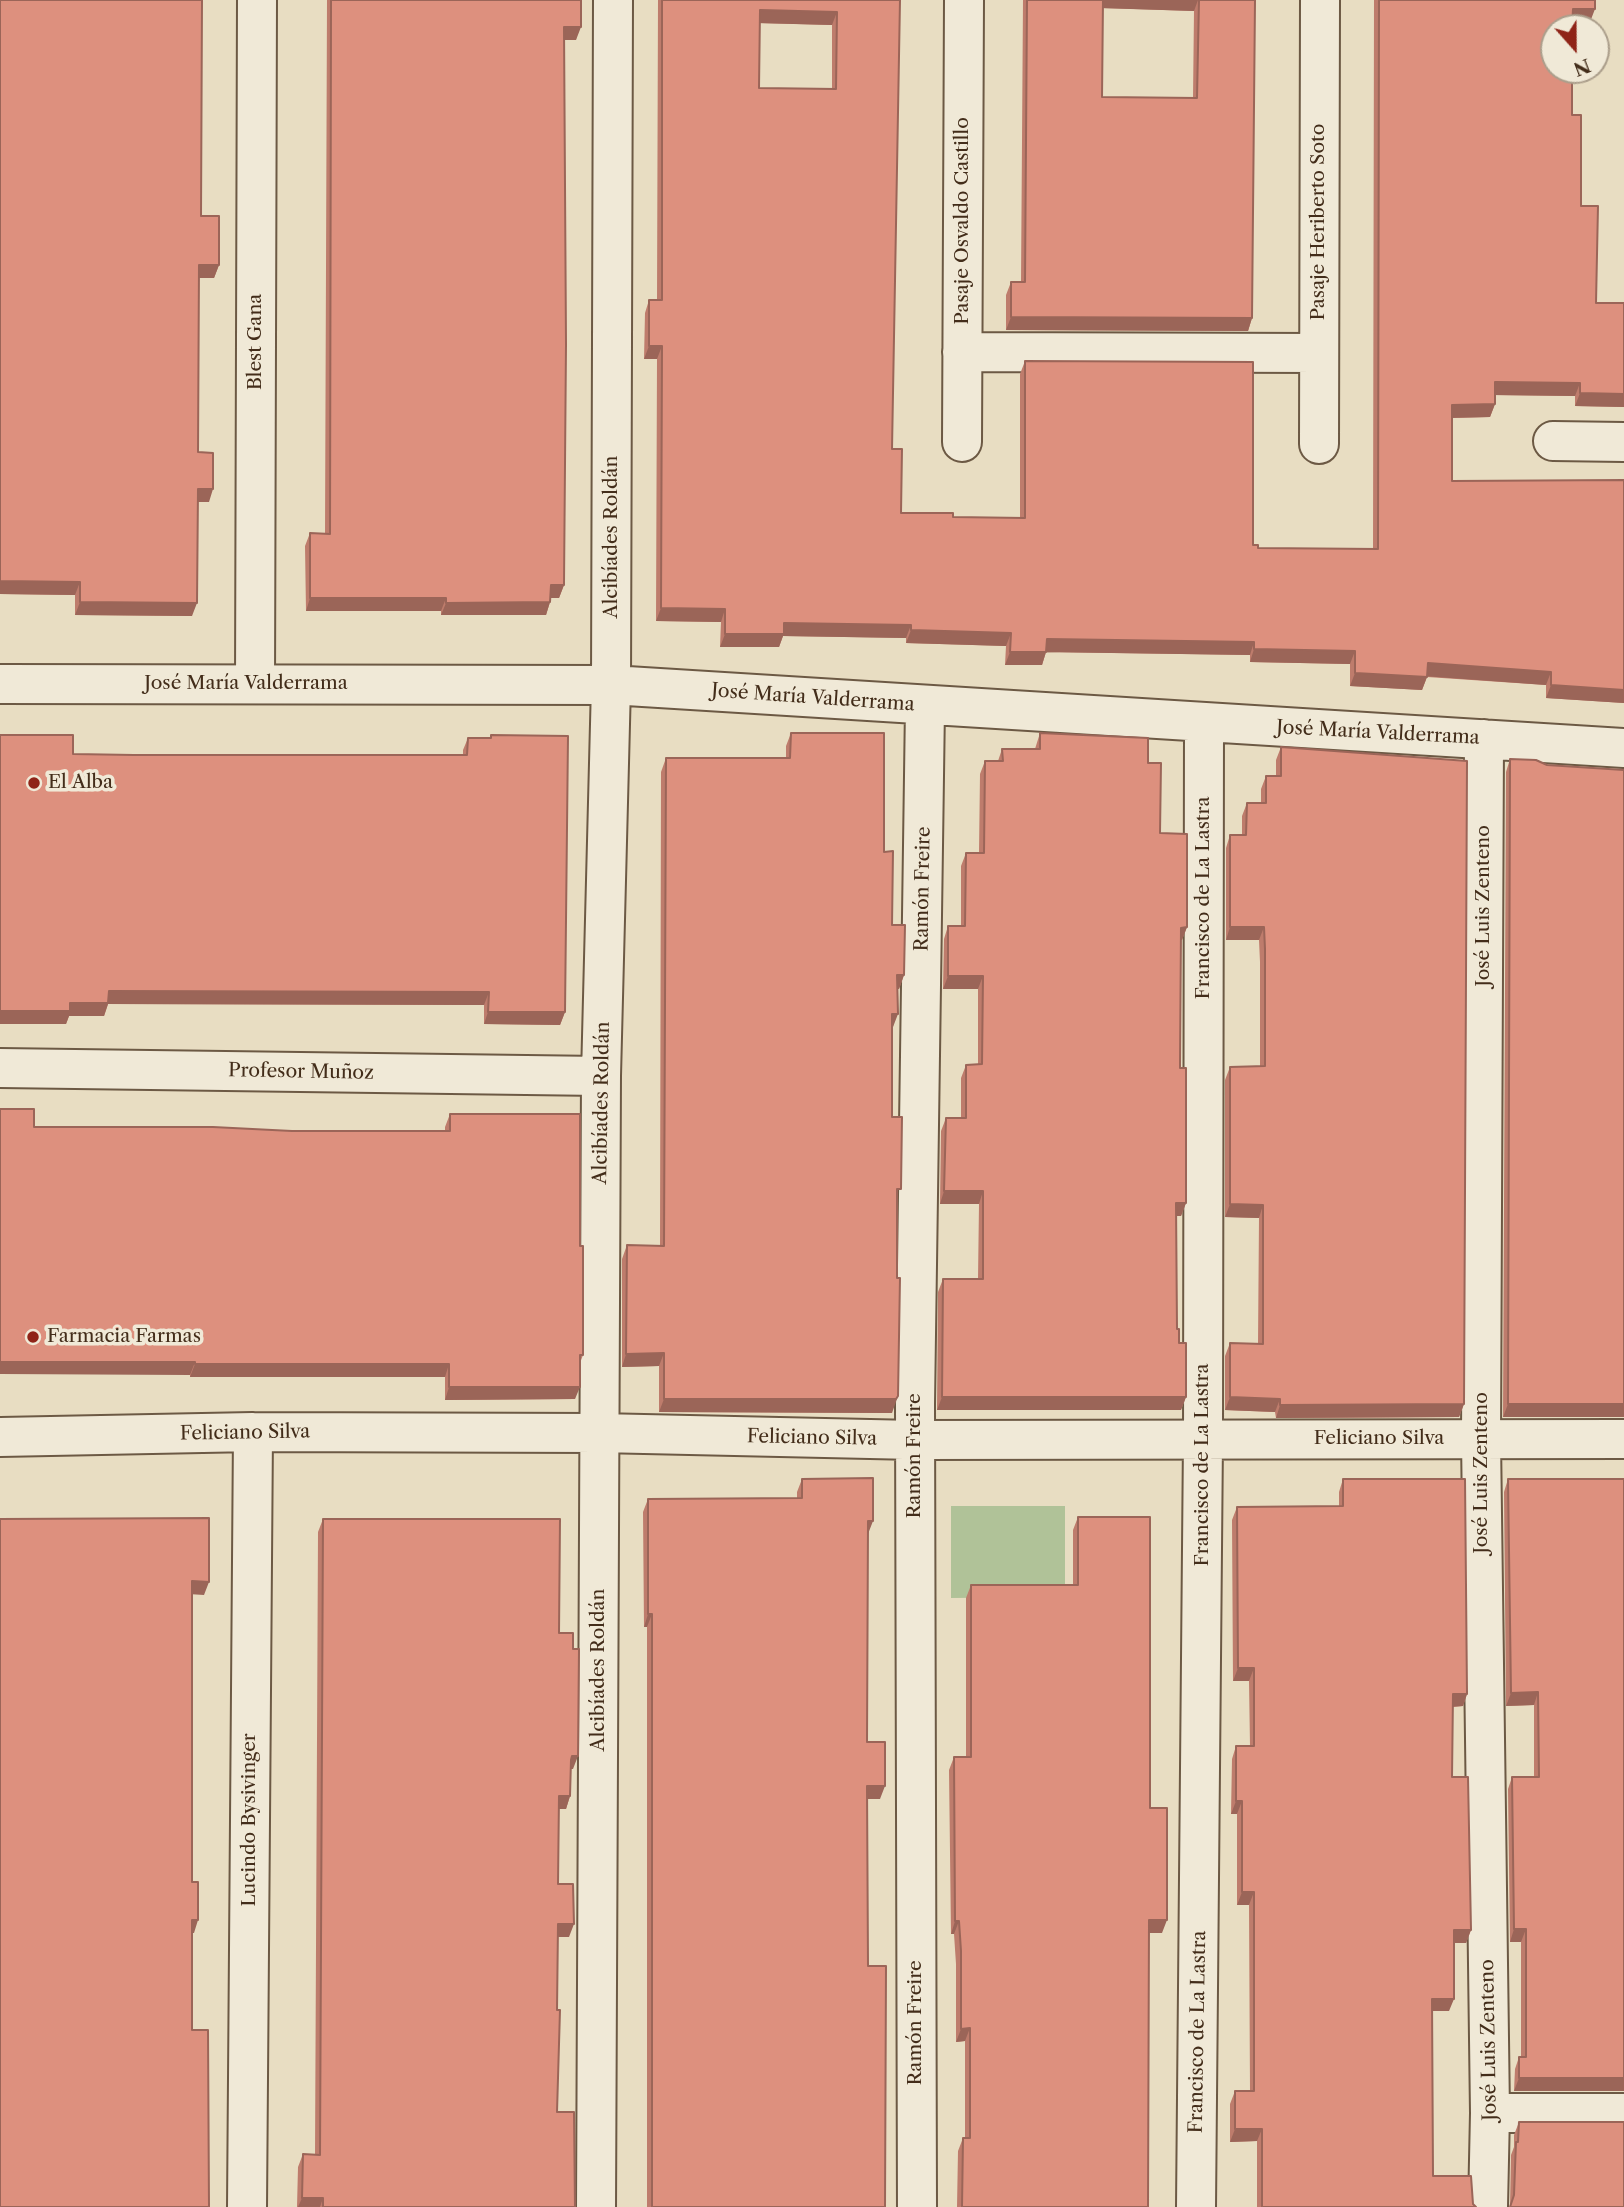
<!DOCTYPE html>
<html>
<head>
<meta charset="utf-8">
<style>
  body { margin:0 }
  #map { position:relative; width:1624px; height:2207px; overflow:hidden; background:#e8ddc2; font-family:"Libre Caslon Text",serif }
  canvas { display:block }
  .north { position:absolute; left:1540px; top:14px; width:70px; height:70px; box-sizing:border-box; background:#f0e9d7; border:2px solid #ab9e8b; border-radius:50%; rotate:159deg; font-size:19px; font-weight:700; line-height:28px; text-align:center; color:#432d1a }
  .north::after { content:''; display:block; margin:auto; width:24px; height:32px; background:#8f2418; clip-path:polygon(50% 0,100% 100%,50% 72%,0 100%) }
</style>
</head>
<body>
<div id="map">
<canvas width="1624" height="2207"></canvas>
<div class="north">N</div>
</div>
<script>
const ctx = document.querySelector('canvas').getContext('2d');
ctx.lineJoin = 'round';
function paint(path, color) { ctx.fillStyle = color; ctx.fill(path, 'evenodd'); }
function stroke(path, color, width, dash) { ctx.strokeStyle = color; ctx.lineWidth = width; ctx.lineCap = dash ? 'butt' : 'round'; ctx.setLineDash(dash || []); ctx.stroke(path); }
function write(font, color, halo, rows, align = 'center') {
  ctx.font = font + ' "Libre Caslon Text",serif'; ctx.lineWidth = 7; ctx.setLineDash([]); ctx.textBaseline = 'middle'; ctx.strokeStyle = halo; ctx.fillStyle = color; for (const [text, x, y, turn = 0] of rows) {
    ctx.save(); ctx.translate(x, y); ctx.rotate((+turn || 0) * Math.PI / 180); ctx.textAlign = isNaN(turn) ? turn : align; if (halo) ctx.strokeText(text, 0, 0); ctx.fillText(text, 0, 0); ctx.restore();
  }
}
paint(new Path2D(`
  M 951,1506 L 1065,1506 L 1065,1597 L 951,1598 Z`), '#b0c298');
const street = new Path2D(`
  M 962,352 L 1319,353
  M 1553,441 L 1624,442
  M 962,442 L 964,0
  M 1319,444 L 1320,0
  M 0,684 L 611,685 L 1624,748
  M 255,684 L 257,0
  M 1484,739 L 1481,1439 L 1490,2113 L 1488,2207
  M 0,1068 L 601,1076
  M 0,1437 L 253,1432 L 599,1433 L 915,1440 L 1624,1439
  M 1490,2113 L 1624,2113
  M 247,2207 L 253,1432
  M 596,2207 L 601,1076 L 611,685 L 613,0
  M 917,2207 L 915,1404 L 925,706
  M 1196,2207 L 1203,1439 L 1204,722`);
stroke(street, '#6c5944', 42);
stroke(street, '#f0e9d7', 38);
paint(new Path2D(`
  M 0,0 L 201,216 L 219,265 L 214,278 L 198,278 L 198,452 L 209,502 L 198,502 L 192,616 L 75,615 L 75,595 L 0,594 Z
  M 327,0 L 581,0 L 576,40 L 564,40 L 564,585 L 559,598 L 550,598 L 550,602 L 546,615 L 441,615 L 441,611 L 306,611 L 305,546 L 310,533 L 325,533 Z
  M 658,0 L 900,0 L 892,449 L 901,513 L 953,517 L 1020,518 L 1020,374 L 1025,361 L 1253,545 L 1258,548 L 1373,549 L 1374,0 L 1595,0 L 1590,22 L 1573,22 L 1572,115 L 1581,206 L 1596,303 L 1624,303 L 1624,407 L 1575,406 L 1575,396 L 1495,395 L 1495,404 L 1490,417 L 1452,418 L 1452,481 L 1624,480 L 1624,703 L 1546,698 L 1546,685 L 1427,677 L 1422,690 L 1350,686 L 1350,664 L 1250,662 L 1250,655 L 1046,652 L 1042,665 L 1005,665 L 1006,646 L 906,643 L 906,638 L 783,636 L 779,647 L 720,647 L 721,622 L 656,621 L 657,359 L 644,359 L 645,313 L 649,300 L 657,300 ZM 760,23 L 832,25 L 832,89 L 759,88 Z
  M 1023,0 L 1255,0 L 1252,318 L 1248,331 L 1006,330 L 1006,295 L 1011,282 L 1021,282 ZM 1103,8 L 1194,11 L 1193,98 L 1102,97 Z
  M 791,733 L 884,852 L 892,925 L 904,975 L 899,989 L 898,989 L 893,1027 L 892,1027 L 892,1117 L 897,1199 L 892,1413 L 659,1412 L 659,1366 L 622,1367 L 622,1259 L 627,1245 L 660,1246 L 661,772 L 666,758 L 786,758 L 786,746 Z
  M 1040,733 L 1148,763 L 1160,833 L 1187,927 L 1182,940 L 1181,940 L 1180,1064 L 1186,1203 L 1181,1216 L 1176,1216 L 1177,1329 L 1186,1397 L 1181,1410 L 937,1410 L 938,1292 L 943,1279 L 978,1279 L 979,1204 L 940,1204 L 941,1131 L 946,1118 L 961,1118 L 961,1078 L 966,1065 L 978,1064 L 978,989 L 943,989 L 944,939 L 948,926 L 961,926 L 961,866 L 966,853 L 979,853 L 980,774 L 985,761 L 998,761 L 1002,749 L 1035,749 Z
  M 491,735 L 565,1012 L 560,1025 L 484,1024 L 484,1005 L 108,1004 L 104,1016 L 69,1016 L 66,1024 L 73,754 L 463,755 L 463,750 L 468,738 L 490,738 Z
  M 1281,747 L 1464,1404 L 1459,1417 L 1276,1418 L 1275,1412 L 1225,1410 L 1225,1356 L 1230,1343 L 1258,1344 L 1259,1218 L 1225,1217 L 1225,1080 L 1230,1067 L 1260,1066 L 1260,962 L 1259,940 L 1226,940 L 1226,848 L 1230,835 L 1242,835 L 1242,816 L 1247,803 L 1261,803 L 1261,789 L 1266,776 L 1276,776 L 1276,760 Z
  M 1510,759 L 1624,1417 L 1503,1417 L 1506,772 Z
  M 450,1114 L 580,1246 L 583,1355 L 580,1363 L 575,1399 L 445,1400 L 445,1377 L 190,1377 L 190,1375 L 34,1127 L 292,1131 L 445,1131 L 445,1127 Z
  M 802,1479 L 868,1534 L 867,1742 L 880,1799 L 868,1799 L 868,1966 L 885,2207 L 647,2207 L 647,1627 L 644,1627 L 643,1512 L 648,1499 L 797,1498 L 797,1492 Z
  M 1343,1479 L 1467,1694 L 1463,1706 L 1453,1707 L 1452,1777 L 1471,1930 L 1466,1943 L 1454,1943 L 1449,2011 L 1433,2011 L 1433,2176 L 1476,2207 L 1257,2207 L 1257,2141 L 1230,2142 L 1230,2104 L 1235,2091 L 1250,2091 L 1249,1905 L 1237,1905 L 1237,1814 L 1231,1814 L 1232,1759 L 1236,1746 L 1250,1746 L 1249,1681 L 1233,1681 L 1232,1520 L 1237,1507 L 1339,1506 L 1339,1492 Z
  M 1508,1479 L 1624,1479 L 1624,2091 L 1514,2091 L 1515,2069 L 1519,2057 L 1521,2057 L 1521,1942 L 1510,1942 L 1508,1789 L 1512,1777 L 1534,1777 L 1534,1705 L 1506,1706 L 1504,1492 Z
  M 1078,1517 L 1150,1808 L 1162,1933 L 1149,1933 L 1148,2207 L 957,2207 L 958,2151 L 963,2138 L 965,2138 L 965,2041 L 956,2042 L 956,1964 L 954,1934 L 951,1934 L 949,1770 L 954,1757 L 966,1757 L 966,1598 L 971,1585 L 1073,1585 L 1073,1530 Z
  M 323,1519 L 559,1633 L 573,1769 L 571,1769 L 570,1796 L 566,1809 L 558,1809 L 558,1884 L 569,1937 L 558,1937 L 557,2112 L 575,2207 L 297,2207 L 298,2167 L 303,2154 L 315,2155 L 318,1532 Z
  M 1519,2122 L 1624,2122 L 1510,2207 L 1511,2155 L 1514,2147 L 1514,2135 Z`), '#be7c6c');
paint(new Path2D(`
  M 1102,0 L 1198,0 L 1194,11 L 1099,8 Z
  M 1573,9 L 1595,9 L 1590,22 L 1568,22 Z
  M 760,10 L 837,12 L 832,25 L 755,23 Z
  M 564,27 L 581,27 L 576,40 L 559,40 Z
  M 199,265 L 219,265 L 214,278 L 194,278 Z
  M 1011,317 L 1252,318 L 1248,331 L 1006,330 Z
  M 649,346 L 662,346 L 657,359 L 644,359 Z
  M 1495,382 L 1580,383 L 1575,396 L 1491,395 Z
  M 1580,393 L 1624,394 L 1624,407 L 1575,406 Z
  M 1495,404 L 1490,417 L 1447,418 L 1452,405 Z
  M 198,489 L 213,489 L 209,502 L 193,502 Z
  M 0,581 L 80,582 L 75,595 L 0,594 Z
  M 551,585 L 564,585 L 559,598 L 546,598 Z
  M 310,598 L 446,598 L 441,611 L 306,611 Z
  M 80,602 L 197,603 L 192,616 L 75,615 Z
  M 550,602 L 546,615 L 441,615 L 446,603 Z
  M 661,608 L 725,609 L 721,622 L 656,621 Z
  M 784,623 L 911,625 L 906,638 L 783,636 L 779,647 L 720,647 L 725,634 Z
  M 911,630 L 1011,633 L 1006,646 L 906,643 Z
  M 1047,639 L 1254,642 L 1250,655 L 1042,652 Z
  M 1254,649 L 1355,651 L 1350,664 L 1250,662 Z
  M 1010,652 L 1046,652 L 1042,665 L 1005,665 Z
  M 1428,663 L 1551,672 L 1546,685 L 1423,676 Z
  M 1355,673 L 1427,677 L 1422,690 L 1350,686 Z
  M 1551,685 L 1624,690 L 1624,703 L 1546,698 Z
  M 1187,927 L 1182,940 L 1176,940 L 1181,928 Z
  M 1230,927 L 1264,927 L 1259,940 L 1226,940 Z
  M 897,975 L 904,975 L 899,989 L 893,989 Z
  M 948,976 L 983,976 L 978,989 L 943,989 Z
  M 109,991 L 489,992 L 484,1005 L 108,1004 L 104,1016 L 69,1016 L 66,1024 L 0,1024 L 0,1011 L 70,1003 Z
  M 488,1012 L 565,1012 L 560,1025 L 484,1024 Z
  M 892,1014 L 898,1014 L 893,1027 L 887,1027 Z
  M 944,1191 L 983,1191 L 979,1204 L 940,1204 Z
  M 1176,1203 L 1186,1203 L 1181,1216 L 1172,1216 Z
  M 1230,1204 L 1263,1205 L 1259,1218 L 1225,1217 Z
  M 664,1353 L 659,1366 L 622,1367 L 626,1354 Z
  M 0,1362 L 195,1362 L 190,1375 L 0,1374 Z
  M 195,1364 L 449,1364 L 445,1377 L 190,1377 Z
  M 449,1387 L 580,1387 L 575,1399 L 445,1400 Z
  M 898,1396 L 892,1413 L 659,1412 L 664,1399 Z
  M 942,1397 L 1186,1397 L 1181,1410 L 937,1410 Z
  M 1230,1397 L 1280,1399 L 1275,1412 L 1225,1410 Z
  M 1464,1404 L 1459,1417 L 1276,1418 L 1280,1405 Z
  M 1508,1404 L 1624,1404 L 1624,1417 L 1503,1417 Z
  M 868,1521 L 873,1521 L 868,1534 Z
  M 192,1581 L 209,1582 L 204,1595 L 188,1594 Z
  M 648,1614 L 652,1614 L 647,1627 L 644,1627 Z
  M 1238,1668 L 1254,1668 L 1249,1681 L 1233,1681 Z
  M 1538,1692 L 1534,1705 L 1506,1706 L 1511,1693 Z
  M 1453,1694 L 1467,1694 L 1463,1706 L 1448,1707 Z
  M 572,1756 L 578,1756 L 573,1769 L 568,1769 Z
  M 867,1786 L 885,1786 L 880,1799 L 863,1799 Z
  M 559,1796 L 570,1796 L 566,1809 L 554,1809 Z
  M 1236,1801 L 1242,1801 L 1237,1814 L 1231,1814 Z
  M 1242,1892 L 1254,1892 L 1249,1905 L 1237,1905 Z
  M 192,1920 L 198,1920 L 194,1933 L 187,1933 Z
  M 1149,1920 L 1167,1920 L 1162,1933 L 1144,1933 Z
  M 955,1921 L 959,1921 L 954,1934 L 951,1934 Z
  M 558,1924 L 574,1924 L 569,1937 L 554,1937 Z
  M 1514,1929 L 1526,1929 L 1521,1942 L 1510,1942 Z
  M 1454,1930 L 1471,1930 L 1466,1943 L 1450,1943 Z
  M 1432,1999 L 1454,1999 L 1449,2011 L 1428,2011 Z
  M 970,2028 L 965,2041 L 956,2042 L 961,2029 Z
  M 1519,2078 L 1624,2078 L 1624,2091 L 1514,2091 Z
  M 1235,2129 L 1262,2129 L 1257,2141 L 1230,2142 Z
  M 302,2198 L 323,2198 L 320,2207 L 298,2207 Z`), '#9b6558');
const building = new Path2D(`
  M 0,0 L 202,0 L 201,216 L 219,216 L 219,265 L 199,265 L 198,452 L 213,453 L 213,489 L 198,489 L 197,603 L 80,602 L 80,582 L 0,581 Z
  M 331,0 L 581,0 L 581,27 L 564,27 L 566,344 L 564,585 L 551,585 L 550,602 L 446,603 L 446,598 L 310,598 L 310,533 L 330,534 Z
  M 662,0 L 900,0 L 892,449 L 902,449 L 901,513 L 953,513 L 953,517 L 1025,518 L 1025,361 L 1253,362 L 1253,545 L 1258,545 L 1258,548 L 1378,549 L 1379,0 L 1595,0 L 1595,9 L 1573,9 L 1572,28 L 1554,28 L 1554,70 L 1572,70 L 1572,115 L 1581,115 L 1581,206 L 1598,206 L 1596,303 L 1624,303 L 1624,394 L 1580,393 L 1580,383 L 1495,382 L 1495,404 L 1452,405 L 1452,481 L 1624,480 L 1624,690 L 1551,685 L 1551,672 L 1428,663 L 1427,677 L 1355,673 L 1355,651 L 1254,649 L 1254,642 L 1047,639 L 1046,652 L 1010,652 L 1011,633 L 911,630 L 911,625 L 784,623 L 784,634 L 725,634 L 725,609 L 661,608 L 662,346 L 649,346 L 649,300 L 662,300 ZM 760,10 L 837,12 L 836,89 L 759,88 Z
  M 1027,0 L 1103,0 L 1102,97 L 1197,98 L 1199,0 L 1255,0 L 1252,318 L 1011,317 L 1011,282 L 1025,282 Z
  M 791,733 L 884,733 L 884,852 L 893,851 L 892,925 L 905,925 L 904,975 L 897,975 L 898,1014 L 892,1014 L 892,1117 L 902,1117 L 901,1189 L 897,1189 L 897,1278 L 900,1278 L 898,1396 L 896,1399 L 664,1399 L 664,1353 L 626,1354 L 627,1245 L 664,1246 L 666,758 L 790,758 Z
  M 1040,733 L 1148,738 L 1148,763 L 1161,763 L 1160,833 L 1187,834 L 1187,927 L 1181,928 L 1180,1064 L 1180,1068 L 1186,1068 L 1186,1203 L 1176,1203 L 1177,1329 L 1179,1329 L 1179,1343 L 1186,1343 L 1186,1397 L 942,1397 L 943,1279 L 983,1279 L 983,1191 L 944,1191 L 946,1118 L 966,1118 L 966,1065 L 982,1064 L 983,976 L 948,976 L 948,926 L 965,926 L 966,853 L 984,853 L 985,761 L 1003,761 L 1002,749 L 1040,749 Z
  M 0,735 L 73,735 L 73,754 L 134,755 L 467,755 L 468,738 L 491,738 L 491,735 L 568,736 L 565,1012 L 488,1012 L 489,992 L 109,991 L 108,1003 L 70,1003 L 70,1011 L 0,1011 Z
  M 1281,747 L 1467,761 L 1464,1404 L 1280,1405 L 1280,1399 L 1230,1397 L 1230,1343 L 1263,1344 L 1263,1205 L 1230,1204 L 1230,1067 L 1265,1066 L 1265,949 L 1264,927 L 1230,927 L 1230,835 L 1246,835 L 1247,803 L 1266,803 L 1266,776 L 1281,776 Z
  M 1510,759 L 1536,760 L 1547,765 L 1624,770 L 1624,1404 L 1508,1404 Z
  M 0,1109 L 34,1109 L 34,1127 L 213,1127 L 292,1131 L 450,1131 L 450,1114 L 580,1114 L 580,1246 L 583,1246 L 583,1355 L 580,1355 L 580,1387 L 449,1387 L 449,1364 L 195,1364 L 195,1362 L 0,1362 Z
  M 873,1478 L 873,1521 L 868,1521 L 867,1742 L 885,1742 L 885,1786 L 867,1786 L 868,1966 L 886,1966 L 885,2207 L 652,2207 L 652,1614 L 648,1614 L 648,1499 L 802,1498 L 802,1479 Z
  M 1343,1479 L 1465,1479 L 1467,1694 L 1453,1694 L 1452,1777 L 1468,1777 L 1471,1930 L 1454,1930 L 1454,1999 L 1432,1999 L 1433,2176 L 1471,2176 L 1473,2204 L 1476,2207 L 1262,2207 L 1262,2129 L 1235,2129 L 1235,2091 L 1254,2091 L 1254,1892 L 1242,1892 L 1242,1801 L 1236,1801 L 1236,1746 L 1254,1746 L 1254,1668 L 1238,1668 L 1237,1507 L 1343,1506 Z
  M 1508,1479 L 1624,1479 L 1624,2078 L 1519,2078 L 1519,2057 L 1526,2057 L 1526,1929 L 1514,1929 L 1512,1777 L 1539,1777 L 1538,1692 L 1511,1693 Z
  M 1078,1517 L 1150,1517 L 1150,1808 L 1167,1808 L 1167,1920 L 1149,1920 L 1148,2207 L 962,2207 L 963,2138 L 970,2138 L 970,2028 L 961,2029 L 961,1951 L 959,1921 L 955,1921 L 954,1757 L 971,1757 L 971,1585 L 1078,1585 Z
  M 209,1518 L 209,1582 L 192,1581 L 192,1882 L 198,1882 L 198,1920 L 192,1920 L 192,2030 L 208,2030 L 209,2207 L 0,2207 L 0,1519 Z
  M 323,1519 L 560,1519 L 559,1633 L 573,1633 L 573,1649 L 579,1649 L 578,1756 L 572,1756 L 571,1760 L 570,1796 L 559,1796 L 558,1884 L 573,1884 L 574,1924 L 558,1924 L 557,2010 L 560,2010 L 557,2112 L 574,2112 L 575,2207 L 323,2207 L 323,2198 L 302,2198 L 303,2154 L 320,2155 Z
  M 1519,2122 L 1624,2122 L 1624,2207 L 1510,2207 L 1514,2195 L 1516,2142 L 1518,2142 Z`);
paint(building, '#dd907e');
stroke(building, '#9b6558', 2);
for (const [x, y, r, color] of [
  [34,783,7,"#8f2418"],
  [33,1337,7,"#8f2418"]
]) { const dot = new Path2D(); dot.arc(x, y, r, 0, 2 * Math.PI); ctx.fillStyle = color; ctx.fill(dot); stroke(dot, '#f0e9d7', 2.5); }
write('19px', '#432d1a', '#f0e9d7', [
  ["Pasaje Osvaldo Castillo",963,221,-90],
  ["Pasaje Heriberto Soto",1319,222,-90],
  ["Blest Gana",256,342,-90],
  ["Alcibíades Roldán",612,537,-90],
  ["José María Valderrama",246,684],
  ["José María Valderrama",813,698,4],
  ["José María Valderrama",1378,733,3],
  ["Ramón Freire",923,889,-89],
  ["Francisco de La Lastra",1204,898,-90],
  ["José Luis Zenteno",1484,906,-90],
  ["Profesor Muñoz",301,1072,1],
  ["Alcibíades Roldán",602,1103,-89],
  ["Feliciano Silva",245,1433,-1],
  ["Feliciano Silva",812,1438,1],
  ["Feliciano Silva",1379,1439],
  ["Ramón Freire",915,1456,-90],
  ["Francisco de La Lastra",1203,1465,-90],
  ["José Luis Zenteno",1482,1473,-90],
  ["Alcibíades Roldán",599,1670,-90],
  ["Lucindo Bysivinger",250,1820,-90],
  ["Ramón Freire",916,2023,-90],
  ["Francisco de La Lastra",1198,2032,-89],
  ["José Luis Zenteno",1489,2040,-91]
]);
write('19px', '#432d1a', '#f0e9d7', [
  ["El Alba",48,783],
  ["Farmacia Farmas",47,1337]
], 'left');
</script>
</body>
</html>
